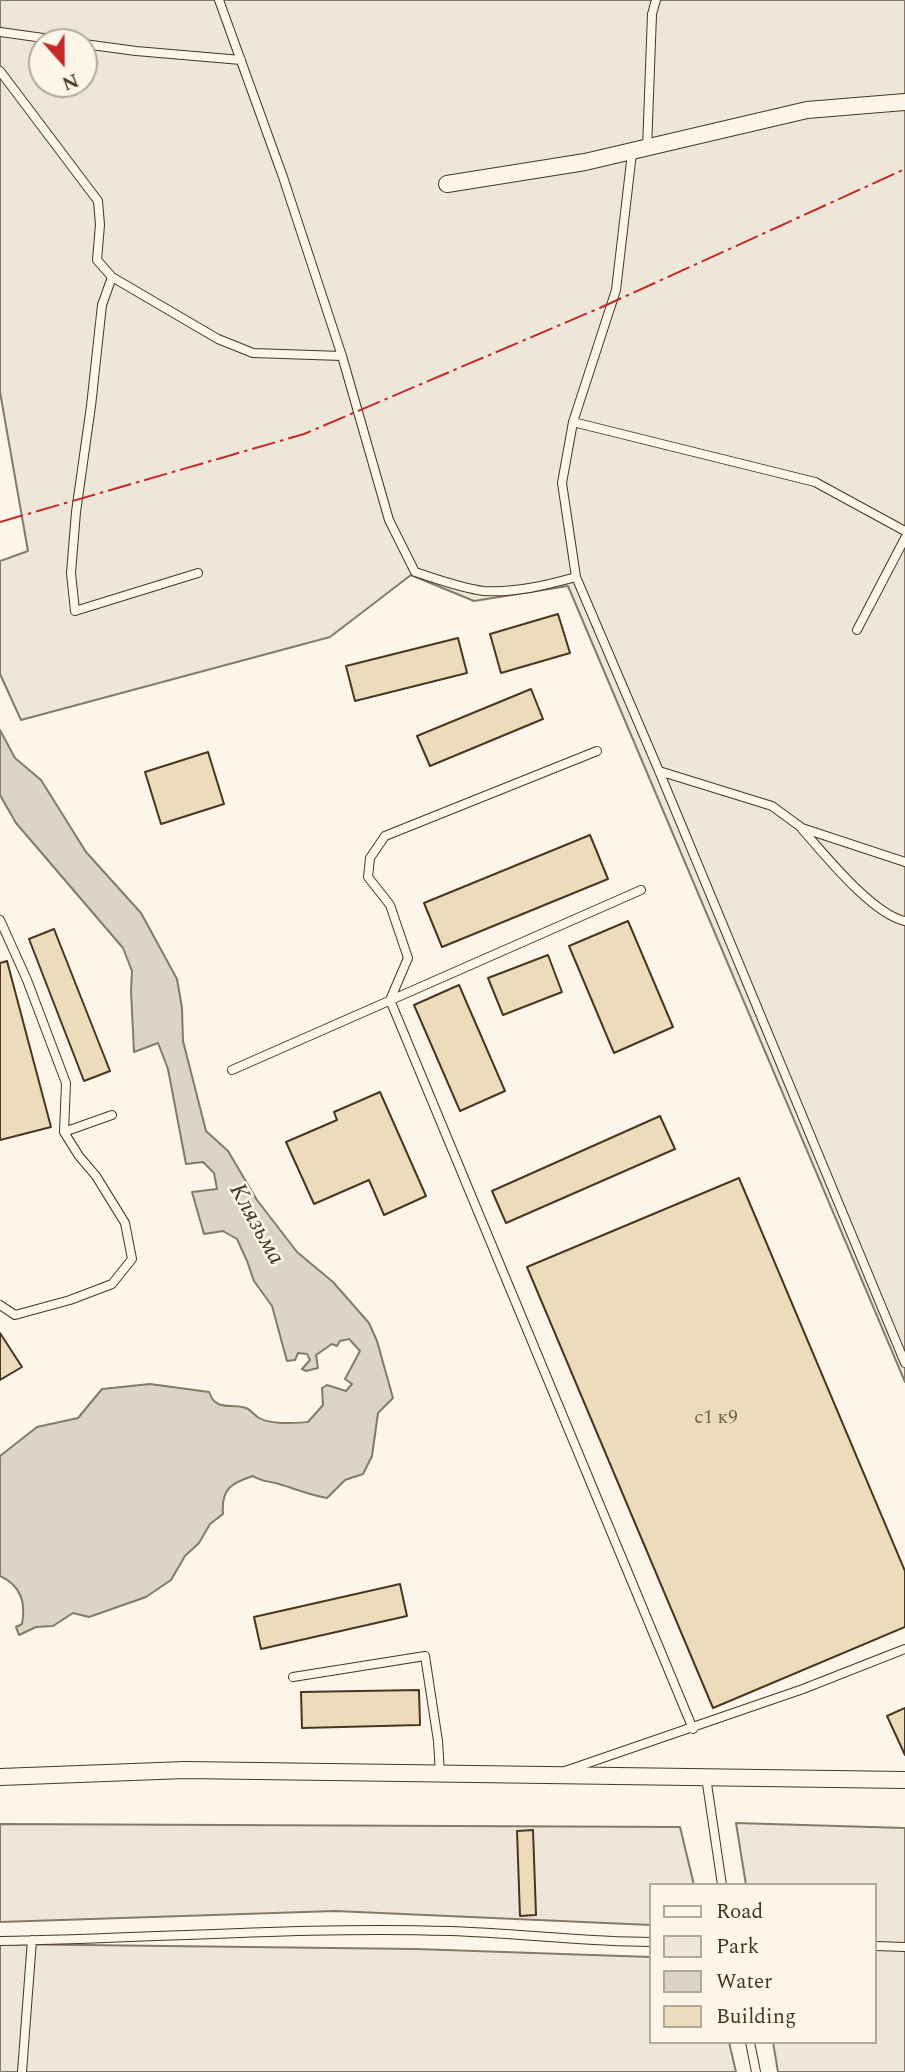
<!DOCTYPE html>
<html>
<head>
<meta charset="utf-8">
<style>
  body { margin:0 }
  #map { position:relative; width:905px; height:2072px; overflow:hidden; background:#fbf6e9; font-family:Spectral,serif }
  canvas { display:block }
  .legend { position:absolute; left:649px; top:1883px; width:228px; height:161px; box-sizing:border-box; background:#fbf6e9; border:2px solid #b4a999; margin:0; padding:9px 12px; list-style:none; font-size:21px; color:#4a3520 }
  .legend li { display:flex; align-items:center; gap:14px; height:35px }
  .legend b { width:35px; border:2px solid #b4a999 }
  .north { position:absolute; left:28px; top:28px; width:70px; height:70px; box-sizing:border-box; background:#fbf6e9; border:2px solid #b4a999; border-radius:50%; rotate:159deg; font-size:19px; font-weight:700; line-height:28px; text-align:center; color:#4a3520 }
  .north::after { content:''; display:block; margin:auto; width:24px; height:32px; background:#c62828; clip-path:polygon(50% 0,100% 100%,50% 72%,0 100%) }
</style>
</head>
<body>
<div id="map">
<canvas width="905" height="2072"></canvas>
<ul class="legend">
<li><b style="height:9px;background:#fbf6e9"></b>Road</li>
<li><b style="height:19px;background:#ede6d9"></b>Park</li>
<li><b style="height:19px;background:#dcd4c6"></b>Water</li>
<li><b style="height:19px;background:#ecdcbc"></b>Building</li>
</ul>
<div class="north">N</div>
</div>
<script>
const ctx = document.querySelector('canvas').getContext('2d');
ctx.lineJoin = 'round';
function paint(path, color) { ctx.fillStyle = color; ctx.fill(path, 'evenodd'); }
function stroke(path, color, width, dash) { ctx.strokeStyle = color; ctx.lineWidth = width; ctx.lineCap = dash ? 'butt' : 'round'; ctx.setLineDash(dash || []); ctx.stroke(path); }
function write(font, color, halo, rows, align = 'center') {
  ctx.font = font + ' Spectral,serif'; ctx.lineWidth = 5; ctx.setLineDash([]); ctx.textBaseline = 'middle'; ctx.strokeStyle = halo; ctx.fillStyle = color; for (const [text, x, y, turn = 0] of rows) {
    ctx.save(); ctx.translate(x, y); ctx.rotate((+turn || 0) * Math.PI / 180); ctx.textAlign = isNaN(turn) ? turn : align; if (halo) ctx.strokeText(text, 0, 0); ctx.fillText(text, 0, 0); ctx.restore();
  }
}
const green = new Path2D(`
  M 0,0 L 905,0 L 905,1382 L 568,586 L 474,601 L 411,575 L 330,637 L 21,720 L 0,674 L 0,561 L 28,551 L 0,392 ZM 42,42 L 84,42 L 84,84 L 42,84 Z
  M 736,1823 L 905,1828 L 905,2072 L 778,2072 L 773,2042 L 875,2042 L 875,1885 L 746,1885 Z
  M 0,1824 L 680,1827 L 694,1885 L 651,1885 L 651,1925 L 335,1911 L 0,1922 Z
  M 0,1944 L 416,1949 L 651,1957 L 651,2042 L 729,2042 L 736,2072 L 0,2072 Z`);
paint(green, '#ede6d9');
stroke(green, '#887966', 2);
const water = new Path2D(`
  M 0,730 L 15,758 L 41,780 L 86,852 L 141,913 L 177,979 L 182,1008 L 183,1041 L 206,1131 L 228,1151 L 257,1200 L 297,1252 L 333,1282 L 369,1323 L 377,1341 L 393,1398 L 378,1413 L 372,1456 L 363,1474 L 345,1480 L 327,1498 C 310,1495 296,1489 279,1484 C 269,1481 262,1482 253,1476 C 231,1483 221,1489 223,1514 L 210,1524 L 199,1543 L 185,1556 L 171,1580 L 146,1597 L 89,1617 L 73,1613 L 53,1626 L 36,1627 L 19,1635 L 16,1627 L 22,1624 C 26,1602 21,1586 0,1576 L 0,1456 L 37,1427 L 78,1418 L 102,1389 L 150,1384 L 209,1392 C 216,1412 230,1403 246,1408 C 251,1410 254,1415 259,1418 C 271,1425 294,1423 308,1422 L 323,1405 L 322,1388 L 327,1385 L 346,1391 L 352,1384 L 345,1379 L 360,1351 L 349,1339 L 340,1341 L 337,1346 L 332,1344 L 316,1355 L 318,1368 L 306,1371 L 302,1369 L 310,1360 L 307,1354 L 298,1353 L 295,1360 L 287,1361 L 272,1306 L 254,1281 L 247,1261 L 237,1239 L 223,1231 L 204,1234 L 192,1192 L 217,1189 L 214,1173 L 203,1162 L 186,1164 L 168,1069 L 158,1043 L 134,1052 L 131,991 L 132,971 L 123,948 L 16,823 L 0,795 Z`);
paint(water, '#dcd4c6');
stroke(water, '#887966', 2);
const building = new Path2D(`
  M 558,614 L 570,653 L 501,673 L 490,634 Z
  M 458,638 L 467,673 L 355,701 L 346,666 Z
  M 531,689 L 543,719 L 430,766 L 417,736 Z
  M 208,752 L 224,804 L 161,824 L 145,772 Z
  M 590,835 L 608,879 L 442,947 L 424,903 Z
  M 628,921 L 673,1027 L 614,1053 L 569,946 Z
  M 54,929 L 110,1071 L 84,1081 L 29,939 Z
  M 548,955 L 562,992 L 503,1015 L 488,978 Z
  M 7,961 L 51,1127 L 0,1140 L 0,963 Z
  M 459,985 L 505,1091 L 460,1111 L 414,1005 Z
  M 380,1092 L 426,1196 L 384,1215 L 369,1180 L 314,1204 L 286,1142 L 337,1120 L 334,1112 Z
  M 660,1116 L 675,1149 L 506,1223 L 492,1191 Z
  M 739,1178 L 905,1571 L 905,1627 L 713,1708 L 527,1267 Z
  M 0,1333 L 22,1367 L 0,1380 Z
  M 400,1584 L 407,1616 L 261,1649 L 254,1617 Z
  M 419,1690 L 420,1725 L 302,1728 L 301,1692 Z
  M 905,1708 L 905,1755 L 887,1716 Z
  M 533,1830 L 536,1915 L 520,1916 L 517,1831 Z`);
paint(building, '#ecdcbc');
stroke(building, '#4a3520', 2);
const lane = new Path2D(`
  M 219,0 L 283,177 L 342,356
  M 0,32 L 72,42
  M 84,44 L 136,51 L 241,60
  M 0,71 L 98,201 L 100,225 L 97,260 L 112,277 L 218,339 L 253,353 L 342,356 L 389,520 L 415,572 C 437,579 461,588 484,591 C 515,593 547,585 576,577
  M 647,149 L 652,14 L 656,0
  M 632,153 L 616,290 L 573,422 L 562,483 L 576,577 L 659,771 L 905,1363
  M 112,277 L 102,305 L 91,406 L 76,512 L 71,573 L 75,611 L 198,573
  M 573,422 L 815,482 L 905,531
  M 857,630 L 905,538
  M 597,751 L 385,836 L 370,858 L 368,877 L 390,905 L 408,958 L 390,1000 L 693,1729
  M 659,771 L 772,806 L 802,828 L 905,862
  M 802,829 C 824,854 873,915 905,921
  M 0,920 L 27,980 L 66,1083 L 64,1132 L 79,1156 L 96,1176 L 125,1223 L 132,1259 L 112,1284 L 70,1300 L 15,1315 L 0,1305
  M 232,1070 L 641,890
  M 64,1132 L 112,1115
  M 293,1677 L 425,1656 L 438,1741 L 440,1774
  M 565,1771 L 803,1689 L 905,1649
  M 706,1777 L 722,1885
  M 0,1941 C 150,1939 300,1926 450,1931 C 517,1933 584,1942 651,1942
  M 875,1946 L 905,1947
  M 750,2042 L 756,2072
  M 22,2072 L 32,1940`);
const street = new Path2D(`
  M 447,184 L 585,162 L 807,110 L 905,102
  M 0,1777 L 185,1770 L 905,1780`);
stroke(lane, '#4a3520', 10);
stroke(street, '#4a3520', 18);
stroke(lane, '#fbf6e9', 8);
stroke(street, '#fbf6e9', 16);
stroke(new Path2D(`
  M 0,522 L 304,434 L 602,307 L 905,169`), '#c62828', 2, [24, 5, 3.5, 5]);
write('19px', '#725f47', null, [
  ["с1 к9",716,1419]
]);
write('italic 24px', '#4a3520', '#fbf6e9', [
  ["Клязьма",255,1225,61]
]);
</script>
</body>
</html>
